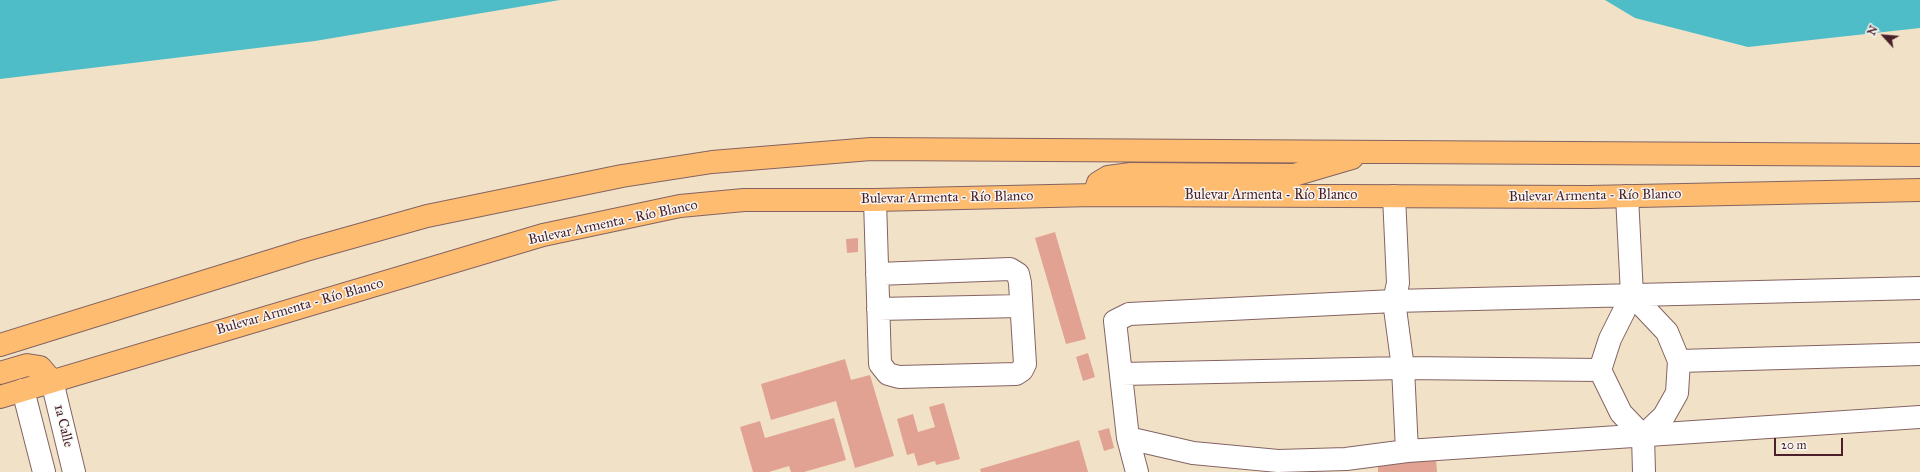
<!DOCTYPE html>
<html>
<head>
<meta charset="utf-8">
<style>
  body { margin:0 }
  #map { position:relative; width:1920px; height:472px; overflow:hidden; background:#f1e2c7; font-family:"IM FELL Great Primer",serif }
  canvas { display:block }
  .north { position:absolute; left:1864px; top:16px; width:40px; height:40px; -webkit-text-stroke:3px #f6f6f2; paint-order:stroke; rotate:296deg; font-size:11px; font-weight:700; line-height:16px; text-align:center; color:#4a1f2b }
  .north::after { content:''; display:block; margin:auto; width:14px; height:18px; background:#4a1f2b; clip-path:polygon(50% 0,100% 100%,50% 72%,0 100%) }
  .scale { position:absolute; left:1774px; top:438px; width:69px; height:18px; box-sizing:border-box; border:2px solid #4a1f2b; border-top:0; padding-left:5px; font-size:12px; line-height:14px; white-space:nowrap; color:#4a1f2b; -webkit-text-stroke:3px #f6f6f2; paint-order:stroke }
</style>
</head>
<body>
<div id="map">
<canvas width="1920" height="472"></canvas>
<div class="north">N</div>
<div class="scale">20 m</div>
</div>
<script>
const ctx = document.querySelector('canvas').getContext('2d');
ctx.lineJoin = 'round';
function paint(path, color) { ctx.fillStyle = color; ctx.fill(path, 'evenodd'); }
function stroke(path, color, width, dash) { ctx.strokeStyle = color; ctx.lineWidth = width; ctx.lineCap = dash ? 'butt' : 'round'; ctx.setLineDash(dash || []); ctx.stroke(path); }
function write(font, color, halo, rows, align = 'center') {
  ctx.font = font + ' "IM FELL Great Primer",serif'; ctx.lineWidth = 3; ctx.setLineDash([]); ctx.textBaseline = 'middle'; ctx.strokeStyle = halo; ctx.fillStyle = color; for (const [text, x, y, turn = 0] of rows) {
    ctx.save(); ctx.translate(x, y); ctx.rotate((+turn || 0) * Math.PI / 180); ctx.textAlign = isNaN(turn) ? turn : align; if (halo) ctx.strokeText(text, 0, 0); ctx.fillText(text, 0, 0); ctx.restore();
  }
}
paint(new Path2D(`
  M 0,0 L 560,0 L 315,41 L 0,79 Z
  M 1605,0 L 1920,0 L 1920,28 L 1748,47 L 1635,18 Z`), '#4fbdc8');
paint(new Path2D(`
  M 1055,232 L 1086,339 L 1066,344 L 1035,238 Z
  M 858,238 L 858,252 L 847,253 L 846,239 Z
  M 1088,353 L 1095,377 L 1083,381 L 1076,357 Z
  M 845,359 L 851,380 L 870,375 L 894,456 L 855,468 L 836,401 L 771,420 L 761,384 Z
  M 944,403 L 960,459 L 936,465 L 935,461 L 918,466 L 914,453 L 907,455 L 897,419 L 913,414 L 918,432 L 935,427 L 929,407 Z
  M 834,418 L 846,460 L 804,472 L 791,472 L 789,466 L 769,472 L 753,472 L 740,427 L 760,421 L 765,438 Z
  M 1109,428 L 1114,448 L 1104,451 L 1098,431 Z
  M 1079,440 L 1088,472 L 981,472 L 980,469 Z
  M 1436,459 L 1437,472 L 1378,472 L 1378,461 Z`), '#e2a293');
const minor = new Path2D(`
  M 1394,196 L 1398,283 L 1394,301 L 1403,368 L 1407,451
  M 1627,196 L 1632,295 L 1610,339 L 1600,370 L 1621,413 L 1643,436 L 1644,472
  M 875,200 L 880,364 L 888,374 L 899,377 L 1016,374 L 1022,370 L 1025,364 L 1020,283 L 1018,274 L 1010,269 L 877,274
  M 1632,295 L 1667,332 L 1679,361 L 1677,393 L 1664,416 L 1643,436
  M 878,309 L 1021,306
  M 1679,361 L 1920,354
  M 1122,374 L 1403,368 L 1600,370
  M 52,381 L 74,472
  M 23,390 L 44,472
  M 1128,438 L 1193,453 L 1278,461 L 1346,459 L 1407,451 L 1920,417
  M 1137,472 L 1128,438 L 1115,321 L 1129,314 L 1394,301 L 1920,288`);
const major = new Path2D(`
  M 1094,195 L 1098,183 L 1108,177 L 1131,174 L 1294,175 L 1352,158
  M 0,345 L 306,250 L 427,216 L 622,176 L 712,162 L 871,149 L 1920,155
  M 0,373 L 27,365 L 40,367 L 52,381
  M 0,397 L 543,235 L 680,206 L 744,200 L 875,200 L 1094,195 L 1589,197 L 1920,190`);
stroke(minor, '#846362', 24);
stroke(major, '#846362', 24);
stroke(minor, '#fff', 22);
stroke(major, '#febc70', 22);
write('14px', '#4a1f2b', '#f6f6f2', [
  ["Bulevar Armenta - Río Blanco",1271,196],
  ["Bulevar Armenta - Río Blanco",1595,196,-1],
  ["Bulevar Armenta - Río Blanco",947,198,-1],
  ["Bulevar Armenta - Río Blanco",613,223,-12],
  ["Bulevar Armenta - Río Blanco",300,307,-16],
  ["1a Calle",63,426,76]
]);
</script>
</body>
</html>
